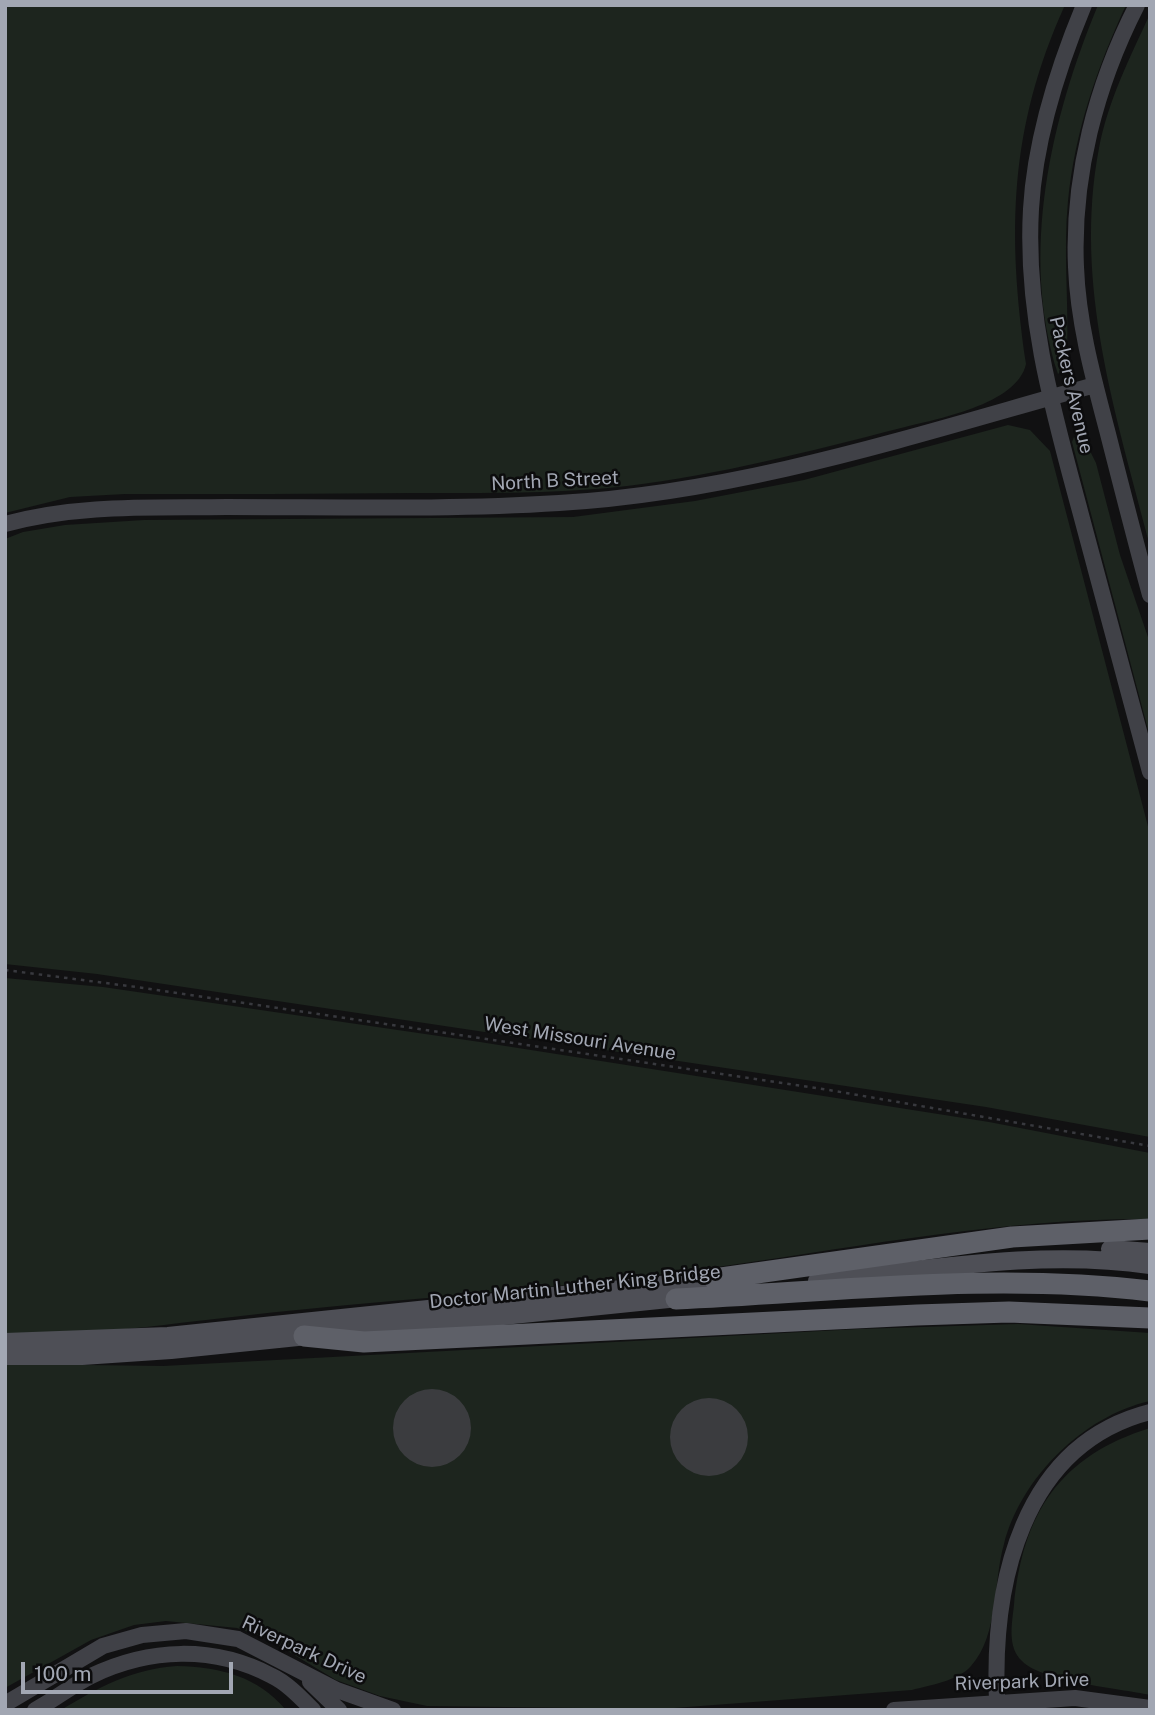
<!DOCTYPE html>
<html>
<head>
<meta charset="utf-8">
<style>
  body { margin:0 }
  #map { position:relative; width:1155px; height:1715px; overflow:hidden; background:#111112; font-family:"Public Sans",sans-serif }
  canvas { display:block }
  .frame { position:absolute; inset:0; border:7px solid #a2a7b3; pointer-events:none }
  .scale { position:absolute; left:21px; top:1662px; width:212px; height:32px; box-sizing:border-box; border:4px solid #a2a7b3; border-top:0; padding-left:9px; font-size:21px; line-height:24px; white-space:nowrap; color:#a2a7b3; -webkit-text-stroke:5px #0c0c0d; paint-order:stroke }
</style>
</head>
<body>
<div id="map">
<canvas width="1155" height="1715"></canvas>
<div class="frame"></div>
<div class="scale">100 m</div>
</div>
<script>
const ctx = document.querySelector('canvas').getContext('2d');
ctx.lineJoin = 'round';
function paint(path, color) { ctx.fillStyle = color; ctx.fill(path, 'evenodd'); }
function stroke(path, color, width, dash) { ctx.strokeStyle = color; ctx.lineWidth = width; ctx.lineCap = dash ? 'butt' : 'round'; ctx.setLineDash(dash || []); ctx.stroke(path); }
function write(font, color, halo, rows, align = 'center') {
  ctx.font = font + ' "Public Sans",sans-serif'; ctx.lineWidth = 5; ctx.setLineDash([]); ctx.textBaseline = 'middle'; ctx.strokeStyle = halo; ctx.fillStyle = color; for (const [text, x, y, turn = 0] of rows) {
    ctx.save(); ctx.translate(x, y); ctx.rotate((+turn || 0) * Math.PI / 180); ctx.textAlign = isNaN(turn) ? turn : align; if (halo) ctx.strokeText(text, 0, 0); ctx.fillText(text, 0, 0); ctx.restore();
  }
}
paint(new Path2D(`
  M 5,5 L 1065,5 C 1009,128 1007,233 1026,364 C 1017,405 936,419 901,428 C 811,451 719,475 627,486 C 556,494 486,493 415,493 C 318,494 221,494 125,494 L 70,497 L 5,513 Z
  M 1098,5 L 1126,5 C 1097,68 1075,131 1068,201 C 1063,251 1069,302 1067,352 L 1062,370 L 1058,374 C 1019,254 1051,118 1098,5 Z
  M 1150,14 L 1150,546 C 1116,415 1073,284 1099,148 C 1108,101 1130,57 1150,14 Z
  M 1008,425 L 1030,430 L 1050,451 L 1150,834 L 1150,1137 L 986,1107 L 97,974 L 5,964 L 5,539 L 23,532 L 65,525 L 144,520 L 573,517 L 695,501 L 804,480 Z
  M 1074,437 L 1089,449 L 1096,463 L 1120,555 L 1150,643 L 1150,737 L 1072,442 Z
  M 5,978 L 103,987 L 480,1042 L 989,1122 L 1150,1153 L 1150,1219 C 1009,1218 869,1245 731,1265 C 583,1287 435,1296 287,1311 C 194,1320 99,1336 5,1336 Z
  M 1018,1324 L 1150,1333 L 1150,1401 C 1083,1416 1021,1478 1004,1544 C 993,1582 999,1635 971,1666 C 958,1681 930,1685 912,1690 L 661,1709 L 427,1706 L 380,1696 L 336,1680 L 266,1638 L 237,1628 L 166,1621 L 134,1625 L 91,1640 L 5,1688 L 5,1364 L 163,1366 L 859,1329 Z
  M 1150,1428 L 1150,1695 C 1119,1688 1042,1682 1022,1661 C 1007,1647 1012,1623 1014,1605 C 1023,1513 1060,1456 1150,1428 Z
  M 177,1666 C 219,1667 258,1676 286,1710 L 61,1710 C 99,1687 132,1669 177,1666 Z`), '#1d251e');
paint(new Path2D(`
  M393 1428a39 39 0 1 1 78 0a39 39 0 1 1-78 0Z
  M670 1437a39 39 0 1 1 78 0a39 39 0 1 1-78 0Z`), '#3b3c3f');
stroke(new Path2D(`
  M 5,970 L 144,988 L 829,1090 L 1150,1146`), '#38393e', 2.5, [3.5, 5]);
stroke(new Path2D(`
  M 1084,5 C 1057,70 1035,139 1031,209 C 1025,314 1053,411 1080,511 C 1103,598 1126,685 1150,772
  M 1137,5 C 1096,85 1072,177 1076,267 C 1078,322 1093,377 1107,430 C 1121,485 1135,540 1150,595
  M 5,524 C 78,504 151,508 226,507 C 337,507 449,510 559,503 C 744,492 918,434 1095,385
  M 310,1682 L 339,1710
  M 997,1701 C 992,1585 1021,1445 1150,1412
  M 5,1704 L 103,1646 L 142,1635 L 186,1631 L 238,1639 L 337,1690 L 393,1710
  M 35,1710 C 54,1700 71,1686 91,1676 C 149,1648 213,1645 272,1676 C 287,1683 301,1698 313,1710
  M 894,1710 L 1075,1698 L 1150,1708`), '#404147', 16);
stroke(new Path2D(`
  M 1110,1249 L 1150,1252
  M 817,1281 C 926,1270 1040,1249 1150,1265
  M 5,1342 L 168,1336 L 727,1278
  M 5,1356 L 82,1356 L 171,1350 L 688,1297`), '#4e4f56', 18);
stroke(new Path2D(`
  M 714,1279 L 1012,1237 L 1150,1229
  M 676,1299 C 835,1292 992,1272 1150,1291
  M 304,1336 L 364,1342 L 917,1315 L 1009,1312 L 1150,1318`), '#5e6068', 21);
write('19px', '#a2a7b3', '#0c0c0d', [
  ["Packers Avenue",1071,385,77],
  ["North B Street",555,481,-3],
  ["West Missouri Avenue",580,1039,9],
  ["Doctor Martin Luther King Bridge",575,1287,-6],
  ["Riverpark Drive",304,1650,25],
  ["Riverpark Drive",1022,1682,-2]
]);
</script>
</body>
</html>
